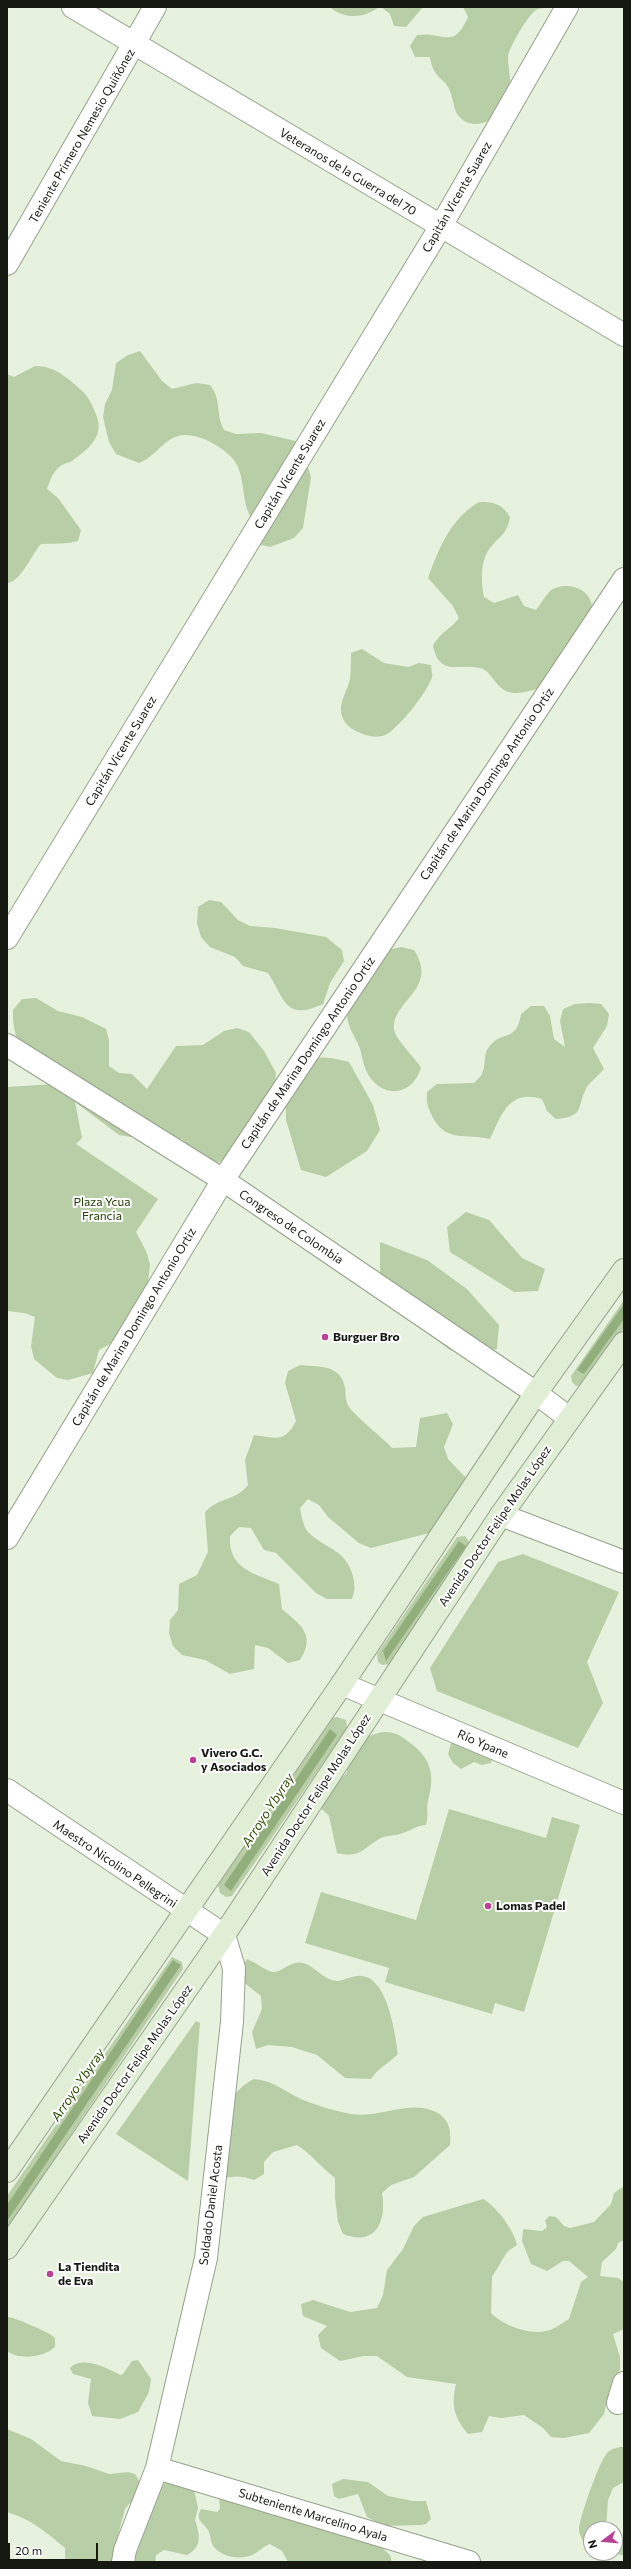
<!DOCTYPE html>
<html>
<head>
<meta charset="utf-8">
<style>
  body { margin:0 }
  #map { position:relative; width:631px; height:2569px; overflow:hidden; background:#e6f2dd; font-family:Commissioner,sans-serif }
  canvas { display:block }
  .frame { position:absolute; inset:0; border:8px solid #151912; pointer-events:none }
  .north { position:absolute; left:583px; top:2521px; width:40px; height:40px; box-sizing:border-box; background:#fff; border:1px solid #a1a3a0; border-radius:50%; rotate:254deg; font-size:11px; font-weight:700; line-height:16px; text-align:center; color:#151912 }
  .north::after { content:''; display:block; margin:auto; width:14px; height:18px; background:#b94094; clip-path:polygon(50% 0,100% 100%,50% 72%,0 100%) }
  .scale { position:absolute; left:8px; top:2543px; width:90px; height:18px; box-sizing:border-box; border:2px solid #151912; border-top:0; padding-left:5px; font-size:12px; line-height:14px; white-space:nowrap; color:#151912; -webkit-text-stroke:3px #fff; paint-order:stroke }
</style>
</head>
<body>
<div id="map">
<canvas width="631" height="2569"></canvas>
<div class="frame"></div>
<div class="north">N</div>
<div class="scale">20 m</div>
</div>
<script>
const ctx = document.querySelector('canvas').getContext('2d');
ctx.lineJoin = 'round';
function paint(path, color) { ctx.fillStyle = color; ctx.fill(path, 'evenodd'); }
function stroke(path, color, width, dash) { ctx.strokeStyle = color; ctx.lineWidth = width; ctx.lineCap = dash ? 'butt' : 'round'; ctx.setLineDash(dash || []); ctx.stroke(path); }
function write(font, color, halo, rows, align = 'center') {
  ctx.font = font + ' Commissioner,sans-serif'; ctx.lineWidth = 4; ctx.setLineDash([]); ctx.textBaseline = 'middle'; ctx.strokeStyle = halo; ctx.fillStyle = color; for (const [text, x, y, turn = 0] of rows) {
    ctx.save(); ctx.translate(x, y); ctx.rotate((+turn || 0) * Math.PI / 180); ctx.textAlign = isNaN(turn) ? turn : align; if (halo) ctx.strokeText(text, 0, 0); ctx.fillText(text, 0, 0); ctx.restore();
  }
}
paint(new Path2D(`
  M 330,7 L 379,7 C 365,18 344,20 330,7 Z
  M 381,7 L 423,7 L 406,27 L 394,26 L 390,14 Z
  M 463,7 L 550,7 C 546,8 539,8 536,10 C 528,15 508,49 508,57 C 508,72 514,87 507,102 C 499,121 469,135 456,112 C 454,107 453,100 451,94 C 447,78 433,80 430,57 L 415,57 L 410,46 L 417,35 C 444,31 453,51 468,17 Z
  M 140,351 L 162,381 L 172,389 L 196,383 L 210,385 C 222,400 215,413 224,430 L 236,434 L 261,433 L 300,442 L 311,477 L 303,528 L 294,538 L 270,547 L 258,544 C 257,530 252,521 247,509 C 242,493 244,472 233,459 C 222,446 195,431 178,436 C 162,441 155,457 139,463 L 116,454 L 109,442 L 103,417 L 105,404 L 112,390 L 116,363 L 128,355 Z
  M 35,366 C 55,366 66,377 80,389 C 88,396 91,402 95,412 C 106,435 90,448 72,461 C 67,463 62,464 58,468 C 52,474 50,481 47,489 L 58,498 L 81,530 L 78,541 C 65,545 54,543 41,544 C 32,554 20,583 7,583 L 7,374 L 14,377 Z
  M 479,502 C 495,502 502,504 510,517 C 507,535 500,535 490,548 C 480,561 481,582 484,597 L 494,603 L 518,595 L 524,606 L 536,610 C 541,604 547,592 553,589 C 568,581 592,589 592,608 C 591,628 570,637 561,652 C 555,664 554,679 542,686 C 537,690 522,693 516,693 C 495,693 494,671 480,668 C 457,663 440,677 433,646 C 441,631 449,631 459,618 L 453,606 L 428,578 C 439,548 451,518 479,502 Z
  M 362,649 L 384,663 L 408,667 L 419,663 L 431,665 C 431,669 433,674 432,677 C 429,690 395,734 382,736 C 373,738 364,735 356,731 C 350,728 344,723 342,716 C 338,702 348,691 350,678 C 351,670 351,661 351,653 Z
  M 209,900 L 221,902 L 238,920 L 250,926 L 275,928 L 326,937 L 342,950 L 344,961 L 330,983 L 323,1004 C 285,1021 286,1001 268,973 L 243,966 L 235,957 L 210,947 L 201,937 L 197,923 L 198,907 Z
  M 401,947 L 414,950 C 439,989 393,1000 394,1028 C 394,1039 415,1057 421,1068 C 411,1099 378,1098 366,1070 C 362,1062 362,1052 358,1044 C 351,1028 344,1023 349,1004 C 353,992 380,961 388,950 Z
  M 36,998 L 58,1011 L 82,1017 L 106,1029 L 109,1040 L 109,1066 L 119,1073 L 132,1074 L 147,1089 L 176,1046 L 203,1045 L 224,1031 L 237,1028 L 249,1032 L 264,1051 L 276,1073 L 275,1084 C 304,1059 309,1052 349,1062 L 373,1105 L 380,1130 L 367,1151 L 326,1177 L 301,1170 L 286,1120 L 286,1109 L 275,1086 L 238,1157 L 203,1166 L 182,1139 L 131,1137 L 119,1135 L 75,1102 L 82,1138 L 76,1144 L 158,1199 L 136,1232 L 147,1253 L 150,1265 L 147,1290 L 125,1336 L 99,1350 L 93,1373 L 68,1380 L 57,1378 L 34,1359 L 31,1346 L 35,1317 L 24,1313 L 7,1311 L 7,1087 L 53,1084 C 29,1059 12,1048 13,1010 L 22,999 Z
  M 589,1003 L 601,1004 L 609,1014 L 607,1026 L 593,1048 L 604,1069 C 599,1075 591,1081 587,1087 C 576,1106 586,1117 556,1119 L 547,1111 L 542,1099 C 509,1089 502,1114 490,1139 C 466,1133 447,1143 433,1118 C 428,1108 426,1103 427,1092 L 437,1084 L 474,1083 C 477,1080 480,1077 482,1074 C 486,1066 483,1054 489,1047 C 502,1029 516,1044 521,1014 L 531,1006 L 544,1006 L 550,1016 L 554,1039 L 565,1047 L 560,1021 L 563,1009 L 575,1004 Z
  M 466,1212 L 489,1220 L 522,1258 L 545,1269 L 538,1291 L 514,1292 L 450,1252 L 447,1227 Z
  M 380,1242 L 427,1260 L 467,1289 L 499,1325 L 497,1349 L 474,1354 L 450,1350 L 408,1318 L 380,1277 Z
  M 624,1300 L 624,1328 L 584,1385 L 576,1386 L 572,1382 L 571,1376 Z
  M 300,1365 C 316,1367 339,1364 344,1384 C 347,1392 344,1400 349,1407 C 359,1420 380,1435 392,1448 L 416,1447 L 420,1418 L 447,1413 L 453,1424 L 444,1447 L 448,1459 L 466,1478 L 470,1490 L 433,1532 L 371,1548 L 359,1543 L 328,1517 L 319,1505 L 308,1499 L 300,1508 C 302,1517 303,1528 310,1534 C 328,1550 345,1549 353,1576 C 355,1586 355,1590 352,1599 L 327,1599 L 316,1593 L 276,1553 L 264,1550 L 251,1528 L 239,1527 L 230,1536 C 228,1569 254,1573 279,1584 L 282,1609 C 301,1625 316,1635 300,1660 L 288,1663 L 268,1648 L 255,1645 L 254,1669 L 230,1674 L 205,1660 L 182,1655 L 173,1646 L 169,1633 L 170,1620 L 178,1610 L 179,1584 L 197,1575 L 208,1552 L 205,1512 C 221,1496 234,1502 248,1485 L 245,1460 L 254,1435 C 276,1438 285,1443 296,1421 L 285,1383 L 288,1371 Z
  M 465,1536 L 470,1543 L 390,1664 L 382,1665 L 378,1662 L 377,1654 L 457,1537 Z
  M 523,1554 L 619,1592 L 587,1662 L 603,1703 L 578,1748 L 437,1691 L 430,1668 L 498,1562 Z
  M 337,1717 L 346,1720 L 347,1728 L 232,1896 L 226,1897 L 220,1893 L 218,1885 L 333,1718 Z
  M 384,1732 C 395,1732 400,1735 409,1742 C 432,1759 435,1775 428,1801 C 426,1808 429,1815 426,1825 C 414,1826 413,1830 403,1833 C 395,1836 385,1835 379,1839 C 361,1850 360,1858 337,1853 L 329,1816 L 320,1807 L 328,1789 L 347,1773 C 348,1750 361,1735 384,1732 Z
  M 452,1740 L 492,1757 L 491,1763 L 482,1765 L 474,1762 L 461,1769 L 453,1763 L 448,1754 Z
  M 449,1809 L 546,1838 L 552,1817 L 580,1825 L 524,2012 L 495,2003 L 492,2014 L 385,1982 L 389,1968 L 305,1943 L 321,1892 L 416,1920 Z
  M 172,1957 L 182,1962 L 183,1969 L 7,2229 L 7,2196 Z
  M 247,1959 C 255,1962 262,1968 269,1971 C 281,1976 289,1959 303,1963 C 315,1966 324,1981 338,1981 C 346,1980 353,1975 362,1976 C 388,1979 395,2033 398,2054 C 388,2064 378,2068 371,2079 L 345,2078 L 317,2055 L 292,2047 L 268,2045 L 256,2049 L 252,2032 L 262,2009 L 261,1996 L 242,1981 L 240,1970 Z
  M 196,2021 L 200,2023 L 188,2181 L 116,2134 Z
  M 254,2079 C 274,2081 284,2091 301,2099 C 315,2105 335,2111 351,2114 C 379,2119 411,2098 438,2113 C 450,2121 451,2131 450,2145 L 414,2177 L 391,2185 L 382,2193 C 387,2221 376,2247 343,2234 L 338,2222 L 335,2198 L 335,2178 C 321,2167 310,2153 297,2145 L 273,2152 L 264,2162 L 264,2174 L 254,2180 C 231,2171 226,2182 206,2179 C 199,2148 225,2092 254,2079 Z
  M 624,2186 L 624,2240 L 618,2243 L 616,2249 L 602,2262 L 600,2276 L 618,2278 L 624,2282 L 624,2329 L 613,2334 L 620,2357 L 620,2370 L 609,2392 L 604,2414 L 589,2433 L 564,2438 L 551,2437 L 543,2428 L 524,2415 L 501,2418 L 489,2416 L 482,2432 L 468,2434 C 454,2417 451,2405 456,2384 L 407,2377 L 377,2356 L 364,2356 L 340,2361 L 321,2348 L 318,2335 L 327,2326 L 303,2316 L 301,2304 L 313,2300 L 350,2312 L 377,2308 L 383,2295 L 387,2270 L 403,2249 L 414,2226 L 423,2217 L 483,2199 C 496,2206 514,2230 517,2245 L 507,2252 L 492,2277 L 491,2313 C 503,2325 528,2335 546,2331 C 554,2330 562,2323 569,2319 L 581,2282 L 588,2277 L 569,2261 L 563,2261 L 547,2271 L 531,2264 L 522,2241 L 523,2229 L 542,2231 L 547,2227 L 545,2221 L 549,2216 L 556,2217 L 564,2226 L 570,2228 L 594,2222 L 611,2204 L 614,2193 Z
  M 8,2317 C 14,2317 53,2334 55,2338 L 55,2347 C 43,2358 19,2360 7,2351 Z
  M 138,2360 L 151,2379 L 149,2392 L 138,2412 L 120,2419 L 92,2416 L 88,2403 L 91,2379 L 73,2374 L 70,2368 C 82,2355 108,2368 120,2375 L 123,2374 L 132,2361 Z
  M 7,2429 L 31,2439 L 61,2461 L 86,2466 L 109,2474 L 128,2472 L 135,2474 L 141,2484 L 134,2501 L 129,2504 L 125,2509 L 117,2539 L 120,2551 L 118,2562 L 65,2562 L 65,2548 C 46,2532 31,2519 7,2512 Z
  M 620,2447 L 624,2447 L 624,2482 L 613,2488 L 608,2500 L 606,2529 L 591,2529 L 591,2545 L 584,2543 C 582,2539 579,2534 579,2529 C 580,2517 600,2459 608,2452 C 611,2449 616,2448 620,2447 Z
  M 343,2479 L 368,2482 L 388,2496 L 413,2501 L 426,2501 L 431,2519 L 426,2524 L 421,2525 L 384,2526 L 367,2517 L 358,2494 L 339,2499 L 334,2496 L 332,2484 Z
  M 173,2481 L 194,2489 L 198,2508 L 195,2520 C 200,2534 202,2548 187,2555 L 164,2550 L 156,2555 L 155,2562 L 136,2562 L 133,2541 L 160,2485 Z
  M 219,2497 L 358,2535 L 381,2547 L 390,2555 L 392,2562 L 288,2562 L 282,2551 L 270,2544 C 263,2546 259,2552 252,2555 C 240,2560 222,2557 214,2547 C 210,2542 211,2535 208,2530 C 202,2521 195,2520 201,2509 L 217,2512 L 220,2509 Z
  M 615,2539 L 624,2542 L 624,2556 L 615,2553 Z`), '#b8cea7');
paint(new Path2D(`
  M 624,1304 L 624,1319 L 584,1374 L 577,1370 Z
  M 459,1541 L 466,1546 L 386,1661 L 383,1651 Z
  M 330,1729 L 337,1735 L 231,1891 L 224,1885 Z
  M 173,1960 L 181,1965 L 7,2221 L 7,2205 Z`), '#92ae7c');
const minor = new Path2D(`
  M 73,7 L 624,335
  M 7,264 L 155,7
  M 7,938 L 441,226 L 567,7
  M 7,1045 L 223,1180 L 536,1393 L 569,1418
  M 501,1515 L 624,1562
  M 7,1538 L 223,1180 L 624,579
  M 342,1684 L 624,1803
  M 7,1790 L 224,1935 L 234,1968 L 232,2022 L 206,2258 L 157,2468 L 125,2550 L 123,2562
  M 618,2403 L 624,2383
  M 157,2468 L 469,2562`);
const secondary = new Path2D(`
  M 7,2171 L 342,1684 L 536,1393 L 624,1270
  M 7,2248 L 224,1935 L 501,1515 L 624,1343`);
stroke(minor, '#96a18d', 24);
stroke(secondary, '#96a18d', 24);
stroke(minor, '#fff', 22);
stroke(secondary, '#e1eed6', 22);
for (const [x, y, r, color] of [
  [325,1337,4,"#b94094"],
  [193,1760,4,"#b94094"],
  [488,1906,4,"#b94094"],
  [50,2274,4,"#b94094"]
]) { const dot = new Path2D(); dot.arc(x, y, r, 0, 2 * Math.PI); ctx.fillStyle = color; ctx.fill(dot); stroke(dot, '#fff', 1.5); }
write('12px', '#151912', '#fff', [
  ["Teniente Primero Nemesio Quiñónez",82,136,-60],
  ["Veteranos de la Guerra del 70",348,172,31],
  ["Capitán Vicente Suarez",457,197,-60],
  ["Capitán Vicente Suarez",290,474,-59],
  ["Capitán Vicente Suarez",121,751,-59],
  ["Capitán de Marina Domingo Antonio Ortiz",487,784,-56],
  ["Capitán de Marina Domingo Antonio Ortiz",308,1053,-56],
  ["Congreso de Colombia",291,1227,34],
  ["Capitán de Marina Domingo Antonio Ortiz",134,1327,-59],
  ["Avenida Doctor Felipe Molas López",495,1526,-56],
  ["Río Ypane",483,1744,23],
  ["Avenida Doctor Felipe Molas López",316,1795,-57],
  ["Maestro Nicolino Pellegrini",115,1864,34],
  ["Avenida Doctor Felipe Molas López",135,2064,-55],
  ["Soldado Daniel Acosta",211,2205,-83],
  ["Subteniente Marcelino Ayala",313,2515,17]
]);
write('12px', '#243e07', '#fff', [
  ["Plaza Ycua",102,1202],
  ["Francia",102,1216]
]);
write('bold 12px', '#151912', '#fff', [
  ["Burguer Bro",333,1337],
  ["Vivero G.C.",201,1753],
  ["y Asociados",201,1767],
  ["Lomas Padel",496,1906],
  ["La Tiendita",58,2267],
  ["de Eva",58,2281]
], 'left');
write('italic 13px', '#2b4d00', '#fff', [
  ["Arroyo Ybyray",268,1810,-57],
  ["Arroyo Ybyray",78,2085,-56]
]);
</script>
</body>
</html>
